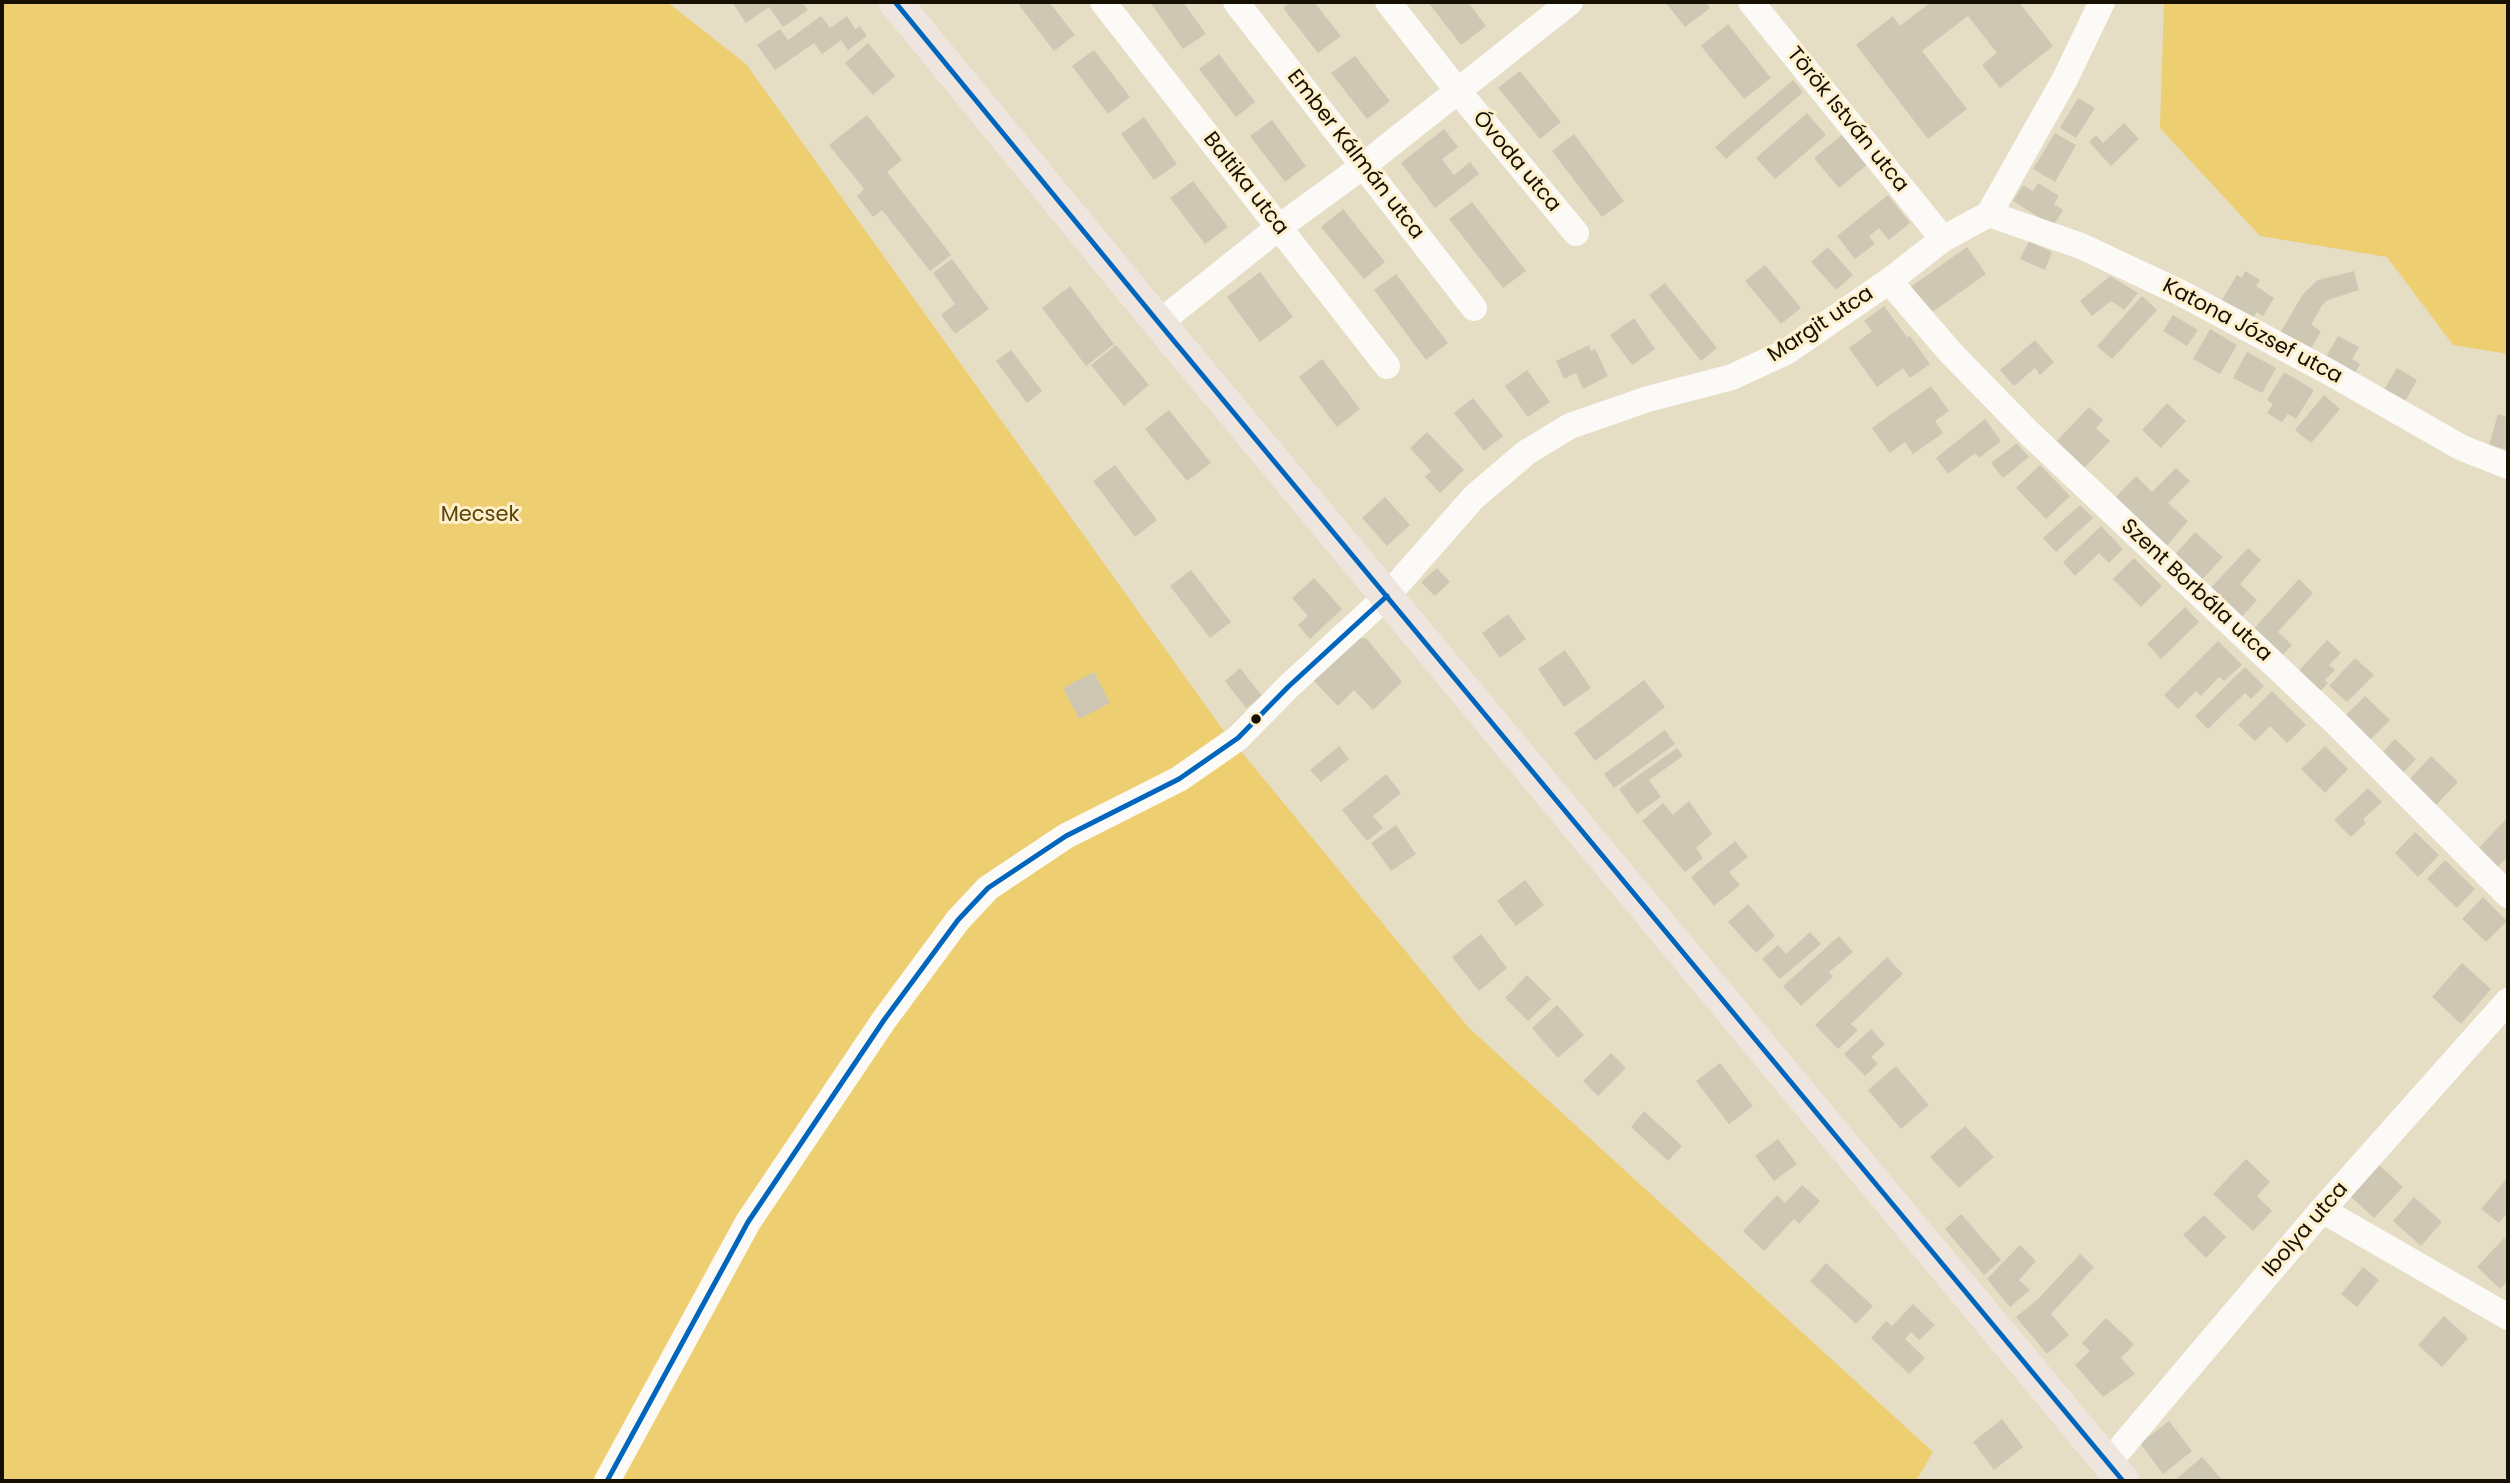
<!DOCTYPE html>
<html>
<head>
<meta charset="utf-8">
<style>
  body { margin:0 }
  #map { position:relative; width:2510px; height:1483px; overflow:hidden; background:#e6ddc5; font-family:Poppins,sans-serif }
  canvas { display:block }
  .frame { position:absolute; inset:0; border:4px solid #161002; pointer-events:none }
</style>
</head>
<body>
<div id="map">
<canvas width="2510" height="1483"></canvas>
<div class="frame"></div>
</div>
<script>
const ctx = document.querySelector('canvas').getContext('2d');
ctx.lineJoin = 'round';
function paint(path, color) { ctx.fillStyle = color; ctx.fill(path, 'evenodd'); }
function stroke(path, color, width, dash) { ctx.strokeStyle = color; ctx.lineWidth = width; ctx.lineCap = dash ? 'butt' : 'round'; ctx.setLineDash(dash || []); ctx.stroke(path); }
function write(font, color, halo, rows, align = 'center') {
  ctx.font = font + ' Poppins,sans-serif'; ctx.lineWidth = 6; ctx.setLineDash([]); ctx.textBaseline = 'middle'; ctx.strokeStyle = halo; ctx.fillStyle = color; for (const [text, x, y, turn = 0] of rows) {
    ctx.save(); ctx.translate(x, y); ctx.rotate((+turn || 0) * Math.PI / 180); ctx.textAlign = isNaN(turn) ? turn : align; if (halo) ctx.strokeText(text, 0, 0); ctx.fillText(text, 0, 0); ctx.restore();
  }
}
paint(new Path2D(`
  M 2,2 L 667,2 L 746,64 L 1221,727 L 1468,1027 L 1933,1452 L 1916,1481 L 2,1481 Z
  M 2164,2 L 2508,2 L 2508,354 L 2453,345 L 2387,257 L 2260,236 L 2160,128 Z`), '#edcf72');
paint(new Path2D(`
  M 732,2 L 802,2 L 808,10 L 783,27 L 769,7 L 746,23 Z
  M 1022,2 L 1049,2 L 1075,35 L 1054,51 L 1019,5 Z
  M 1150,2 L 1183,2 L 1206,34 L 1183,49 Z
  M 1291,2 L 1314,2 L 1341,36 L 1318,53 L 1283,8 Z
  M 1428,2 L 1468,2 L 1486,26 L 1461,45 Z
  M 1665,2 L 1706,2 L 1710,8 L 1685,27 Z
  M 1931,2 L 2019,2 L 2053,46 L 2000,88 L 1982,65 L 1997,53 L 1968,16 L 1922,51 L 1967,109 L 1928,139 L 1856,45 L 1893,16 L 1900,26 Z
  M 821,16 L 830,28 L 847,16 L 855,29 L 860,26 L 867,36 L 848,50 L 841,40 L 822,54 L 814,43 L 775,70 L 757,45 L 780,29 L 788,40 Z
  M 1728,24 L 1771,78 L 1744,99 L 1701,46 Z
  M 868,43 L 895,76 L 873,95 L 845,63 Z
  M 1094,50 L 1130,97 L 1108,114 L 1072,66 Z
  M 1219,54 L 1255,102 L 1236,117 L 1199,69 Z
  M 1355,56 L 1390,101 L 1367,119 L 1331,73 Z
  M 1520,71 L 1561,122 L 1540,139 L 1498,88 Z
  M 1793,80 L 1803,92 L 1726,159 L 1715,147 Z
  M 2078,98 L 2095,108 L 2076,138 L 2060,128 Z
  M 1807,113 L 1826,135 L 1775,179 L 1756,158 Z
  M 867,115 L 902,160 L 887,172 L 951,255 L 930,271 L 882,210 L 873,217 L 857,196 L 864,189 L 829,145 Z
  M 1144,117 L 1177,164 L 1154,180 L 1121,134 Z
  M 1272,120 L 1306,166 L 1285,182 L 1250,136 Z
  M 2124,123 L 2139,139 L 2111,166 L 2089,142 L 2096,135 L 2103,143 Z
  M 1444,129 L 1458,147 L 1442,159 L 1454,175 L 1470,162 L 1479,174 L 1435,208 L 1401,163 Z
  M 2055,133 L 2076,145 L 2055,182 L 2033,169 Z
  M 1574,134 L 1624,201 L 1602,217 L 1552,151 Z
  M 1843,134 L 1868,164 L 1839,188 L 1814,158 Z
  M 1193,181 L 1228,227 L 1205,244 L 1170,198 Z
  M 2038,183 L 2059,196 L 2054,204 L 2063,210 L 2053,226 L 2013,201 L 2023,185 L 2033,191 Z
  M 1888,195 L 1910,223 L 1889,240 L 1879,228 L 1869,236 L 1875,244 L 1855,259 L 1837,236 Z
  M 1472,202 L 1526,271 L 1503,288 L 1449,219 Z
  M 1343,209 L 1385,262 L 1364,279 L 1321,227 Z
  M 2029,241 L 2052,252 L 2045,270 L 2020,259 Z
  M 1828,247 L 1853,275 L 1836,290 L 1811,262 Z
  M 1967,247 L 1986,274 L 1928,315 L 1909,288 Z
  M 952,259 L 989,309 L 955,334 L 941,315 L 955,304 L 933,273 Z
  M 1765,265 L 1801,308 L 1781,324 L 1745,281 Z
  M 2245,271 L 2260,280 L 2256,286 L 2274,298 L 2263,316 L 2257,312 L 2250,324 L 2219,305 L 2237,275 L 2242,278 Z
  M 2354,271 L 2359,290 L 2328,300 L 2322,305 L 2311,325 L 2321,331 L 2307,356 L 2277,338 L 2303,294 L 2318,280 Z
  M 1260,272 L 1293,317 L 1260,342 L 1227,297 Z
  M 1396,274 L 1448,343 L 1426,360 L 1374,290 Z
  M 2110,276 L 2138,293 L 2124,310 L 2111,301 L 2092,316 L 2080,301 Z
  M 1665,283 L 1717,348 L 1701,361 L 1649,295 Z
  M 1070,286 L 1114,344 L 1086,366 L 1042,308 Z
  M 2142,296 L 2157,310 L 2112,359 L 2097,346 Z
  M 1884,306 L 1907,337 L 1910,336 L 1930,364 L 1910,378 L 1903,368 L 1877,387 L 1849,348 L 1872,331 L 1864,321 Z
  M 2173,315 L 2198,330 L 2187,346 L 2163,331 Z
  M 1634,318 L 1655,349 L 1632,365 L 1610,335 Z
  M 2210,329 L 2237,345 L 2220,374 L 2193,359 Z
  M 2338,336 L 2359,347 L 2352,359 L 2360,364 L 2351,380 L 2322,364 Z
  M 2035,340 L 2054,362 L 2040,375 L 2035,368 L 2014,386 L 2000,370 Z
  M 1116,345 L 1149,385 L 1124,406 L 1091,365 Z
  M 1589,345 L 1591,351 L 1595,349 L 1608,376 L 1583,389 L 1576,373 L 1564,379 L 1556,361 Z
  M 1011,350 L 1042,391 L 1027,403 L 996,361 Z
  M 2247,352 L 2276,368 L 2262,393 L 2233,378 Z
  M 1322,359 L 1360,409 L 1337,427 L 1299,377 Z
  M 2397,368 L 2417,380 L 2402,407 L 2381,395 Z
  M 1527,370 L 1550,402 L 1528,417 L 1505,386 Z
  M 2284,372 L 2314,390 L 2296,419 L 2288,414 L 2282,422 L 2267,413 L 2273,404 L 2267,400 Z
  M 1931,386 L 1949,411 L 1935,421 L 1943,433 L 1913,454 L 1905,442 L 1890,453 L 1872,428 Z
  M 2324,395 L 2340,409 L 2311,443 L 2295,430 Z
  M 1473,398 L 1503,436 L 1484,451 L 1454,413 Z
  M 2167,403 L 2186,421 L 2161,448 L 2142,430 Z
  M 2089,407 L 2103,420 L 2096,428 L 2110,441 L 2084,468 L 2056,442 Z
  M 1169,410 L 1211,463 L 1187,481 L 1145,429 Z
  M 2498,414 L 2508,417 L 2508,450 L 2489,445 Z
  M 1985,419 L 2001,441 L 1979,458 L 1975,453 L 1948,474 L 1936,458 Z
  M 1427,432 L 1464,470 L 1440,493 L 1425,477 L 1431,471 L 1410,448 Z
  M 2017,443 L 2029,457 L 2003,478 L 1991,463 Z
  M 1115,465 L 1157,520 L 1135,537 L 1093,481 Z
  M 2040,465 L 2070,496 L 2046,519 L 2016,488 Z
  M 2176,468 L 2190,481 L 2168,503 L 2188,521 L 2164,549 L 2112,501 L 2136,476 L 2152,492 Z
  M 1385,497 L 1410,525 L 1387,546 L 1362,518 Z
  M 2080,505 L 2093,518 L 2056,552 L 2043,538 Z
  M 2101,526 L 2123,549 L 2109,563 L 2099,553 L 2075,576 L 2063,562 Z
  M 2195,532 L 2223,557 L 2198,584 L 2171,559 Z
  M 2248,548 L 2261,560 L 2240,584 L 2257,600 L 2237,622 L 2206,593 Z
  M 2134,558 L 2162,586 L 2141,607 L 2113,579 Z
  M 1437,568 L 1450,582 L 1435,596 L 1421,582 Z
  M 1191,570 L 1231,622 L 1210,638 L 1170,586 Z
  M 1314,578 L 1342,609 L 1310,639 L 1298,625 L 1308,616 L 1292,598 Z
  M 2299,579 L 2313,593 L 2278,632 L 2292,645 L 2277,661 L 2248,635 Z
  M 2185,607 L 2199,622 L 2161,659 L 2147,644 Z
  M 1508,614 L 1526,639 L 1500,658 L 1482,633 Z
  M 1357,637 L 1367,639 L 1402,682 L 1373,710 L 1354,690 L 1338,706 L 1313,680 Z
  M 2327,640 L 2341,653 L 2329,665 L 2335,670 L 2325,680 L 2328,683 L 2317,695 L 2295,675 Z
  M 2218,641 L 2242,665 L 2224,681 L 2219,677 L 2201,696 L 2196,691 L 2178,709 L 2164,695 Z
  M 1565,650 L 1591,688 L 1564,707 L 1538,669 Z
  M 2355,658 L 2374,675 L 2347,702 L 2329,686 Z
  M 2245,667 L 2264,686 L 2251,699 L 2245,693 L 2208,729 L 2195,716 Z
  M 1240,668 L 1262,696 L 1246,708 L 1225,681 Z
  M 1094,672 L 1110,703 L 1079,719 L 1063,688 Z
  M 1644,680 L 1665,707 L 1595,761 L 1574,733 Z
  M 2272,691 L 2306,725 L 2287,743 L 2270,726 L 2255,741 L 2238,725 Z
  M 2365,696 L 2390,720 L 2366,744 L 2342,719 Z
  M 1665,730 L 1675,744 L 1614,788 L 1604,774 Z
  M 2395,739 L 2416,759 L 2401,775 L 2380,755 Z
  M 1339,746 L 1349,759 L 1321,782 L 1310,770 Z
  M 2325,746 L 2348,769 L 2325,793 L 2301,769 Z
  M 1677,748 L 1683,756 L 1649,780 L 1661,797 L 1637,814 L 1619,789 Z
  M 2431,756 L 2458,782 L 2434,807 L 2407,782 Z
  M 1386,774 L 1401,793 L 1373,816 L 1383,828 L 1367,841 L 1342,810 Z
  M 2368,788 L 2382,802 L 2363,819 L 2366,823 L 2351,837 L 2334,820 Z
  M 1689,801 L 1712,834 L 1696,848 L 1703,858 L 1685,872 L 1642,821 L 1663,803 L 1673,815 Z
  M 2508,817 L 2508,856 L 2497,868 L 2477,850 Z
  M 1396,825 L 1416,854 L 1391,871 L 1371,843 Z
  M 2415,832 L 2439,855 L 2418,877 L 2395,853 Z
  M 1735,841 L 1748,857 L 1729,872 L 1740,885 L 1714,906 L 1691,877 Z
  M 2445,860 L 2475,889 L 2457,908 L 2427,879 Z
  M 1525,880 L 1544,905 L 1516,926 L 1497,901 Z
  M 2483,897 L 2507,921 L 2486,942 L 2462,919 Z
  M 1748,904 L 1775,936 L 1756,953 L 1728,922 Z
  M 1810,932 L 1821,944 L 1780,979 L 1762,959 L 1778,945 L 1786,954 Z
  M 1481,934 L 1507,968 L 1479,991 L 1452,957 Z
  M 1839,936 L 1853,952 L 1829,972 L 1833,977 L 1801,1006 L 1783,986 Z
  M 1887,957 L 1903,974 L 1851,1024 L 1858,1030 L 1838,1049 L 1815,1025 Z
  M 2462,963 L 2491,989 L 2461,1024 L 2432,997 Z
  M 1527,975 L 1551,999 L 1528,1021 L 1505,998 Z
  M 1557,1005 L 1584,1035 L 1558,1058 L 1532,1028 Z
  M 1871,1029 L 1885,1044 L 1871,1057 L 1878,1064 L 1865,1076 L 1844,1054 Z
  M 1611,1053 L 1626,1068 L 1598,1096 L 1583,1081 Z
  M 1720,1063 L 1753,1106 L 1729,1124 L 1696,1081 Z
  M 1896,1066 L 1929,1105 L 1901,1129 L 1868,1090 Z
  M 1644,1111 L 1682,1146 L 1668,1161 L 1631,1127 Z
  M 1965,1126 L 1994,1157 L 1959,1188 L 1930,1157 Z
  M 1778,1139 L 1797,1164 L 1774,1181 L 1755,1156 Z
  M 2246,1159 L 2270,1182 L 2257,1196 L 2272,1211 L 2253,1231 L 2213,1194 Z
  M 2378,1164 L 2403,1187 L 2374,1218 L 2349,1195 Z
  M 2508,1177 L 2508,1212 L 2499,1223 L 2481,1209 Z
  M 1802,1185 L 1820,1201 L 1799,1224 L 1794,1219 L 1764,1251 L 1743,1231 L 1777,1195 L 1785,1203 Z
  M 2414,1197 L 2442,1222 L 2421,1246 L 2393,1221 Z
  M 1961,1214 L 2001,1260 L 1984,1275 L 1945,1229 Z
  M 2204,1215 L 2226,1237 L 2206,1258 L 2183,1235 Z
  M 2504,1238 L 2508,1242 L 2508,1280 L 2500,1289 L 2477,1267 Z
  M 2020,1245 L 2036,1261 L 2019,1280 L 2030,1290 L 2010,1307 L 1987,1279 Z
  M 2080,1254 L 2094,1267 L 2051,1314 L 2069,1335 L 2047,1354 L 2016,1317 L 2038,1299 Z
  M 1826,1263 L 1873,1306 L 1856,1324 L 1810,1281 Z
  M 2363,1267 L 2379,1280 L 2357,1307 L 2341,1294 Z
  M 1913,1304 L 1935,1325 L 1919,1340 L 1911,1332 L 1905,1339 L 1925,1358 L 1909,1374 L 1871,1338 L 1886,1321 L 1892,1326 Z
  M 2444,1316 L 2468,1338 L 2442,1367 L 2418,1345 Z
  M 2106,1318 L 2134,1344 L 2121,1358 L 2135,1374 L 2103,1397 L 2075,1365 L 2090,1351 L 2082,1343 Z
  M 2002,1419 L 2023,1447 L 1994,1470 L 1973,1442 Z
  M 2169,1421 L 2192,1451 L 2163,1474 L 2140,1443 Z
  M 2202,1457 L 2223,1481 L 2174,1481 Z`), '#cec7b4');
stroke(new Path2D(`
  M 1103,2 L 1387,366
  M 1236,2 L 1474,308
  M 1388,2 L 1457,90 L 1576,233
  M 1751,2 L 1943,239
  M 1989,214 L 2081,246 L 2179,292 L 2329,372 L 2462,448 L 2508,466
  M 1889,281 L 1951,353 L 2028,432 L 2332,719 L 2508,895
  M 1159,323 L 1278,228 L 1363,166 L 1570,2
  M 2322,1210 L 2508,1317
  M 2108,1463 L 2322,1210 L 2508,1001
  M 607,1481 L 748,1222 L 884,1020 L 958,920 L 988,888 L 1066,836 L 1179,779 L 1238,738 L 1288,687 L 1387,596 L 1474,497 L 1527,452 L 1570,426 L 1648,399 L 1732,377 L 1786,352 L 1889,281 L 1943,239 L 1989,214 L 2065,79 L 2102,2`), '#fbfaf6', 26);
stroke(new Path2D(`
  M 895,2 L 1159,323 L 2123,1481`), '#eee5df', 33);
stroke(new Path2D(`
  M 895,2 L 1159,323 L 2123,1481
  M 607,1481 L 748,1222 L 884,1020 L 958,920 L 988,888 L 1066,836 L 1179,779 L 1238,738 L 1288,687 L 1387,596`), '#0065bd', 5);
for (const [x, y, r, color] of [
  [1256,719,6,"#161002"]
]) { const dot = new Path2D(); dot.arc(x, y, r, 0, 2 * Math.PI); ctx.fillStyle = color; ctx.fill(dot); stroke(dot, '#fef0cd', 2.5); }
write('21px', '#161002', '#fef0cd', [
  ["Török István utca",1847,120,51],
  ["Ember Kálmán utca",1355,155,52],
  ["Óvoda utca",1516,162,50],
  ["Baltika utca",1245,184,52],
  ["Margit utca",1821,325,-33],
  ["Katona József utca",2252,332,28],
  ["Szent Borbála utca",2196,591,43],
  ["Ibolya utca",2306,1230,-49]
]);
write('21px', '#584507', '#fef0cd', [
  ["Mecsek",480,516]
]);
</script>
</body>
</html>
